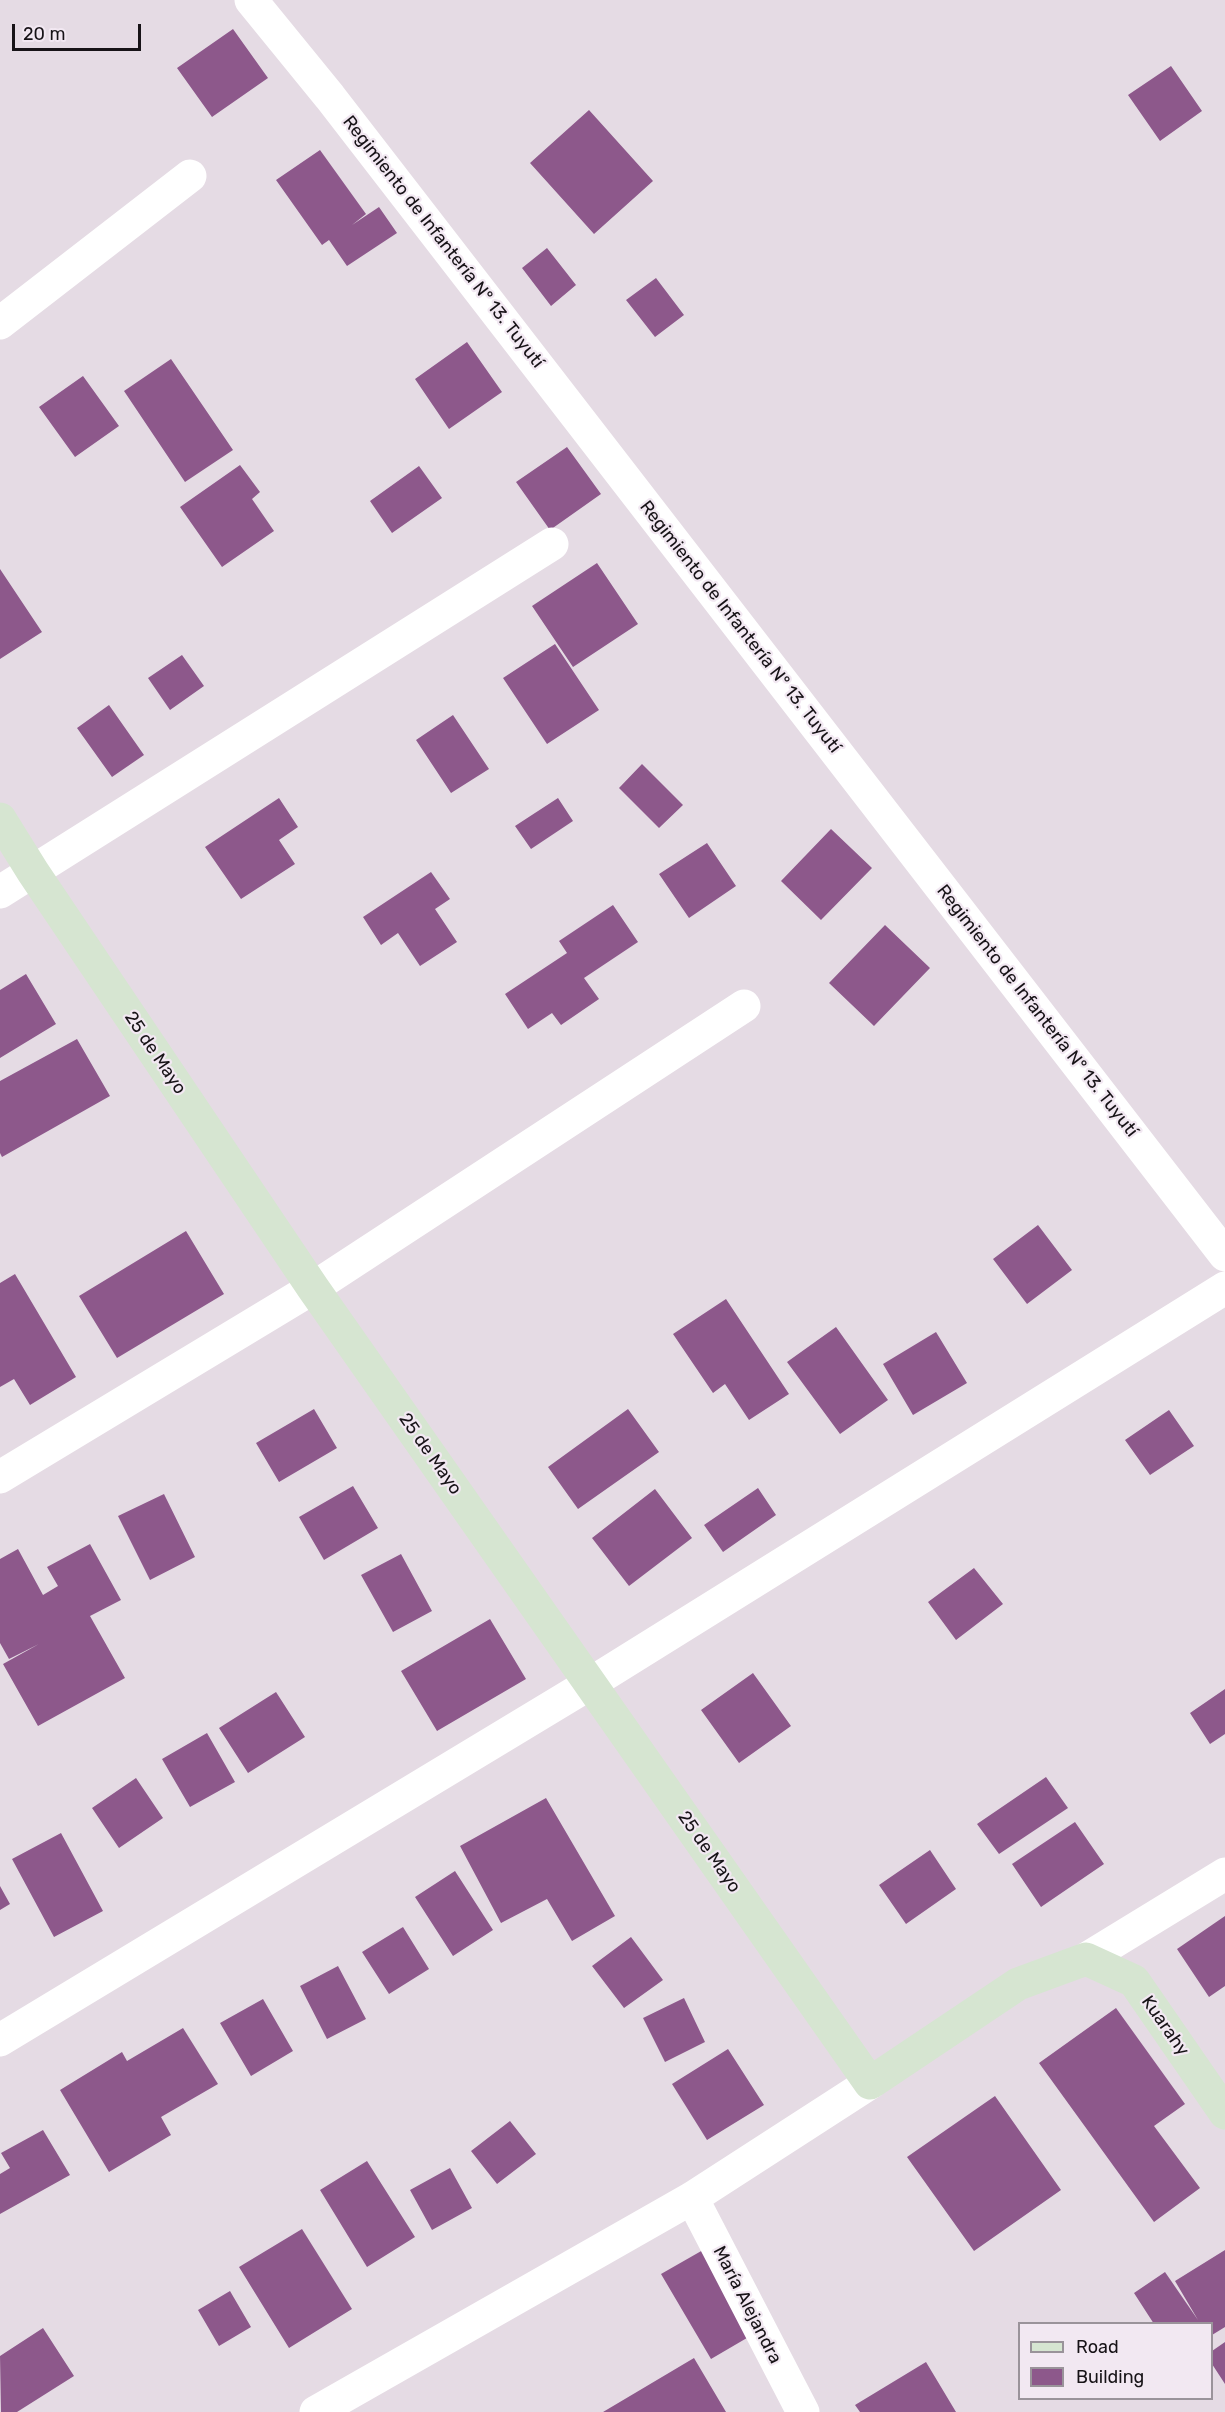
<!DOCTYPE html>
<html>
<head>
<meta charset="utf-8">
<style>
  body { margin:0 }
  #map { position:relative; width:1225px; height:2412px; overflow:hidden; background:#e5dbe4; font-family:Rubik,sans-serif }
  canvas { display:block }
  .legend { position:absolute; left:1018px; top:2322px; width:195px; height:78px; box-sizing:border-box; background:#f2e8f2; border:2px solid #9a939a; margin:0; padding:8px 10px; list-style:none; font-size:18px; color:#171317 }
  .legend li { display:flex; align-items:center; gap:12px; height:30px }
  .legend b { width:30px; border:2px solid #9a939a }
  .scale { position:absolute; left:12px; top:24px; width:129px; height:27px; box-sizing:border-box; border:3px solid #171317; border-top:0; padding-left:8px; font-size:18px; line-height:21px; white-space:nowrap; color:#171317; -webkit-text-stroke:4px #f2e8f2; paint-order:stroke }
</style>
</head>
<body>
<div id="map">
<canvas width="1225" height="2412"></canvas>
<ul class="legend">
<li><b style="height:8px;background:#d6e5d1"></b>Road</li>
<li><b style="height:16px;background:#8d588b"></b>Building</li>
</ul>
<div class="scale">20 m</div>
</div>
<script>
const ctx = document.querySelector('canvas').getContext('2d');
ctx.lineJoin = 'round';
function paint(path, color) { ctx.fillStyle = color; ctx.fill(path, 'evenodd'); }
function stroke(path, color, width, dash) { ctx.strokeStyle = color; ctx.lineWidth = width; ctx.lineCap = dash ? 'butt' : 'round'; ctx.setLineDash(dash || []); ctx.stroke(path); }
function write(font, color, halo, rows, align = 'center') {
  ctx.font = font + ' Rubik,sans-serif'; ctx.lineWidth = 4.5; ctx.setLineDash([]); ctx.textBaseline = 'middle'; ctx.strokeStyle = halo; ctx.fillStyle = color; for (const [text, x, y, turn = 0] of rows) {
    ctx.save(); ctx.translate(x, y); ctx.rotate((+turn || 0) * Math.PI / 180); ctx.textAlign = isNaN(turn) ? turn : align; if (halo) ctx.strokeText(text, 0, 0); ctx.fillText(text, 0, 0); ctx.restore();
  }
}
paint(new Path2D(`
  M 233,29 L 268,78 L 212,117 L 177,68 Z
  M 1171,66 L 1202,111 L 1160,141 L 1128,95 Z
  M 589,110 L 653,181 L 594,234 L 530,163 Z
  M 320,150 L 366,214 L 352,225 L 379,207 L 397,233 L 347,266 L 329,240 L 322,245 L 276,180 Z
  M 547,248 L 576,285 L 551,306 L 522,268 Z
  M 656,278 L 684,315 L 655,337 L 626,300 Z
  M 467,342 L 502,392 L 449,429 L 415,379 Z
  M 171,359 L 233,450 L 185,482 L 124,391 Z
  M 83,376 L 119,426 L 75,457 L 39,407 Z
  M 567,447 L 601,494 L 550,530 L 516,482 Z
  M 240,465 L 260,492 L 252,499 L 274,531 L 222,567 L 180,507 Z
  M 419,466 L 442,498 L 392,533 L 370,501 Z
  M 597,563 L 638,624 L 573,667 L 532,606 Z
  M 0,569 L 42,632 L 0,659 Z
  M 555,644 L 599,710 L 547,744 L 503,678 Z
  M 182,655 L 204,686 L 170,710 L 148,678 Z
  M 109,705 L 144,755 L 112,777 L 77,728 Z
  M 453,715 L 489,769 L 451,793 L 416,740 Z
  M 642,764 L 683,805 L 659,828 L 619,788 Z
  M 279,798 L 298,827 L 279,840 L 295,864 L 241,899 L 205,847 Z
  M 558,798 L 573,821 L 531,849 L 515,826 Z
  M 831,829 L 872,868 L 821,920 L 781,881 Z
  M 707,843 L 736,886 L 689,918 L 659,874 Z
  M 431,872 L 450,899 L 435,909 L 457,942 L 420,966 L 398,933 L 381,945 L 363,917 Z
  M 613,905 L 638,942 L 584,978 L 599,999 L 561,1025 L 552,1013 L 528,1029 L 505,994 L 567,953 L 559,941 Z
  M 885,925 L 930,968 L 874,1026 L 829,983 Z
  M 26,974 L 56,1024 L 0,1058 L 0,990 Z
  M 77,1039 L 110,1096 L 2,1157 L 0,1153 L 0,1081 Z
  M 1038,1225 L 1072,1270 L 1027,1304 L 993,1259 Z
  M 186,1231 L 224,1294 L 117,1358 L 79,1296 Z
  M 15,1274 L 76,1377 L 30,1405 L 14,1379 L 0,1387 L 0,1283 Z
  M 726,1299 L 789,1394 L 749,1420 L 725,1384 L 713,1393 L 673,1334 Z
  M 836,1327 L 888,1400 L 840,1434 L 787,1362 Z
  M 936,1332 L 967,1383 L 913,1415 L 883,1364 Z
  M 314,1409 L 337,1448 L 279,1482 L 256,1443 Z
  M 628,1409 L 659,1452 L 578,1509 L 548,1467 Z
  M 1169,1410 L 1194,1446 L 1150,1475 L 1125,1440 Z
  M 353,1486 L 378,1528 L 324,1560 L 299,1517 Z
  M 758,1488 L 776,1515 L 723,1552 L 704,1525 Z
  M 655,1489 L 692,1538 L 629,1586 L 592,1538 Z
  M 164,1494 L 195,1557 L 150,1580 L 118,1516 Z
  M 90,1544 L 121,1600 L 90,1616 L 125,1678 L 38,1726 L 3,1664 L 39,1644 L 9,1659 L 0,1643 L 0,1559 L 18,1549 L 43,1595 L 58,1586 L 47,1567 Z
  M 401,1554 L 432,1611 L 393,1632 L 361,1575 Z
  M 974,1568 L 1003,1604 L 956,1640 L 928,1602 Z
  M 490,1619 L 526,1679 L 437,1731 L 401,1671 Z
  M 753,1673 L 791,1726 L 739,1763 L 701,1710 Z
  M 1225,1689 L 1225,1734 L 1210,1744 L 1190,1713 Z
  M 276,1692 L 305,1737 L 248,1773 L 219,1728 Z
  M 207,1733 L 235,1782 L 190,1807 L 162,1759 Z
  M 1046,1777 L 1068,1808 L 999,1854 L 977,1824 Z
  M 136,1778 L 163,1818 L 119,1848 L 92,1808 Z
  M 546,1798 L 615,1916 L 572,1941 L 547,1899 L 501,1923 L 460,1846 Z
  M 1075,1822 L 1104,1864 L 1041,1907 L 1012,1864 Z
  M 61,1833 L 103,1911 L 54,1937 L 12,1859 Z
  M 930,1850 L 956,1889 L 906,1924 L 879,1885 Z
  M 455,1871 L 493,1930 L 453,1956 L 415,1897 Z
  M 0,1886 L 10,1904 L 0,1910 Z
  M 1225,1916 L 1225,1986 L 1209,1997 L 1177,1949 Z
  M 403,1927 L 429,1969 L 389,1994 L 362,1952 Z
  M 631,1937 L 663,1980 L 624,2008 L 592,1966 Z
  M 338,1966 L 366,2019 L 327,2039 L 300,1986 Z
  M 684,1998 L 705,2042 L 665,2062 L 643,2018 Z
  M 263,1999 L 293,2051 L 251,2076 L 220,2023 Z
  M 1116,2008 L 1185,2104 L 1154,2126 L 1200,2188 L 1154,2222 L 1039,2063 Z
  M 183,2028 L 218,2084 L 161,2117 L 171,2135 L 109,2172 L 60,2090 L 122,2052 L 127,2061 Z
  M 728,2049 L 764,2105 L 707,2140 L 672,2084 Z
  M 995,2096 L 1061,2190 L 974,2251 L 907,2157 Z
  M 510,2121 L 536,2154 L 497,2184 L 471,2151 Z
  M 43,2130 L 70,2175 L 0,2214 L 0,2174 L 10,2168 L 1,2153 Z
  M 367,2161 L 415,2237 L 367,2267 L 320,2190 Z
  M 450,2168 L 472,2208 L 432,2230 L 410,2190 Z
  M 302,2229 L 352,2309 L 289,2348 L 239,2267 Z
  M 703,2250 L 752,2335 L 711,2359 L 661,2274 Z
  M 1225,2250 L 1225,2327 L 1212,2335 L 1212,2324 L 1154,2324 L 1134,2293 L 1165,2272 L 1198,2320 L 1175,2281 Z
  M 230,2291 L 251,2327 L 219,2346 L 198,2310 Z
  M 43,2328 L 74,2376 L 17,2412 L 1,2412 L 0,2356 Z
  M 1225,2342 L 1225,2384 L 1212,2364 L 1212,2351 Z
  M 694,2358 L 726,2412 L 603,2412 Z
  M 926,2362 L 956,2412 L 860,2412 L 855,2405 Z`), '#8d588b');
stroke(new Path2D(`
  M 251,0 L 330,97 L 1225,1255
  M 0,323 L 190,176
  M 0,892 L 552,544
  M 0,1477 L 313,1288 L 744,1006
  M 1086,1959 L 1225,1874
  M 0,2040 L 591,1683 L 1225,1288
  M 692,2198 L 803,2412
  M 316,2412 L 692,2198 L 870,2083`), '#fff', 33);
stroke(new Path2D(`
  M 0,819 L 33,872 L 313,1288 L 870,2083 L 1018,1984 L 1086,1959 L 1134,1981 L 1225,2113`), '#d6e5d1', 33);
write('18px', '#171317', '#f2e8f2', [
  ["Regimiento de Infantería N° 13. Tuyutí",443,242,52],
  ["Regimiento de Infantería N° 13. Tuyutí",740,627,52],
  ["Regimiento de Infantería N° 13. Tuyutí",1037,1011,52],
  ["25 de Mayo",155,1053,56],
  ["25 de Mayo",430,1454,55],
  ["25 de Mayo",709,1852,55],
  ["Kuarahy",1165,2026,55],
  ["María Alejandra",747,2305,63]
]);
</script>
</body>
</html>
